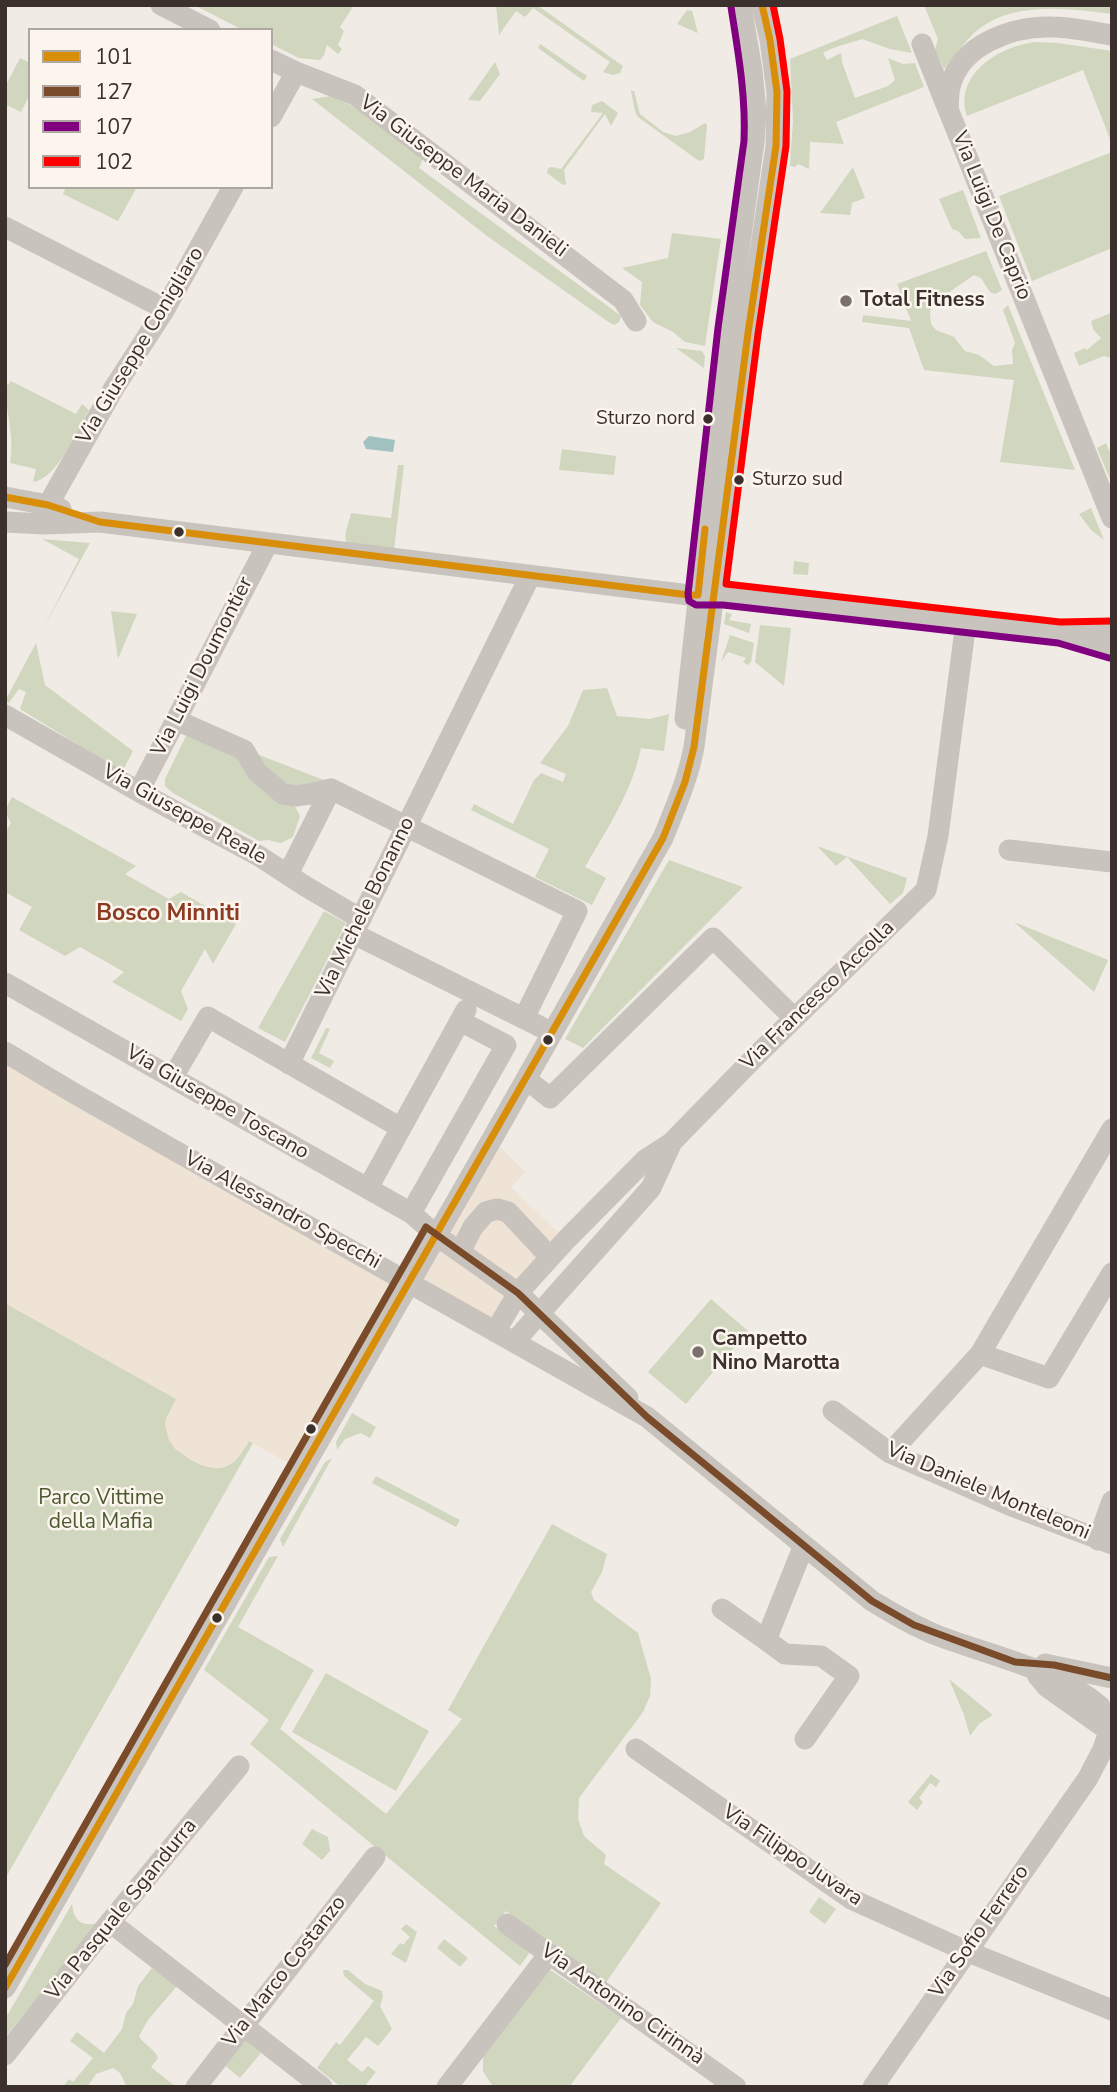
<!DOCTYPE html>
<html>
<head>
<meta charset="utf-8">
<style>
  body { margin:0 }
  #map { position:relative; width:1117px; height:2092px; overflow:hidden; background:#f0ebe5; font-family:"Nunito Sans",sans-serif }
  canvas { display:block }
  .frame { position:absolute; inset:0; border:7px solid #3b302b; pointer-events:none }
  .legend { position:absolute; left:28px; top:28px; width:245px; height:161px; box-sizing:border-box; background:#fbf5ee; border:2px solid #aea6a0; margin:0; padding:9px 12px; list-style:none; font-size:21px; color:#3b302b }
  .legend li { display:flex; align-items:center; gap:14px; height:35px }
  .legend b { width:35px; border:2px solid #aea6a0 }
</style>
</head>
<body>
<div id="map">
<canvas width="1117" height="2092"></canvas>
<div class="frame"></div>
<ul class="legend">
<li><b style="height:9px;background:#d88e09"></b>101</li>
<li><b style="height:9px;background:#7a4b2a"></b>127</li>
<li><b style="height:9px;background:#800080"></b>107</li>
<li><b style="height:9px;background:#f00"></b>102</li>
</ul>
</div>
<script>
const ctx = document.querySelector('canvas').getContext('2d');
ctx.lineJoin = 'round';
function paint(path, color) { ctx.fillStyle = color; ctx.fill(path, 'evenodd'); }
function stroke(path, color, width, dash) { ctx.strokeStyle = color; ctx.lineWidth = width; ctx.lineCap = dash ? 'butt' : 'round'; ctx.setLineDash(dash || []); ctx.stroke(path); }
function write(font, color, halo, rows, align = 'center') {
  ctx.font = font + ' "Nunito Sans",sans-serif'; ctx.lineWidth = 5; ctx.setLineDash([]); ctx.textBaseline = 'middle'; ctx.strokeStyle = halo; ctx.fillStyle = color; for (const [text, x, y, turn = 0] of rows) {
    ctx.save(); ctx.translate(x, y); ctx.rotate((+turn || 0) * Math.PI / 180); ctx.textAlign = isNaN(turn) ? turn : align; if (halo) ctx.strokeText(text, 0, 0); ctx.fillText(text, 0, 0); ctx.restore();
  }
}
paint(new Path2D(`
  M 194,5 L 354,5 L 340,27 L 344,31 L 338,45 L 342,49 L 338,54 L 327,45 L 324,55 L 320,60 L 299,58 L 271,44 L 271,30 L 243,30 Z
  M 496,5 L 537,5 L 623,66 L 620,73 L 613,75 L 603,72 L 610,62 L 533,8 L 525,17 L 516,11 L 499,35 Z
  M 924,5 L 1112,5 L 1112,14 C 1066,8 1008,0 972,35 C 962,45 953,58 944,69 L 935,50 L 938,39 Z
  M 687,10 L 692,11 L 698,33 L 677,24 Z
  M 897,16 L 912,53 L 890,49 L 862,39 C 848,44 835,46 823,53 L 827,60 L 841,53 L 842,62 L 855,98 L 888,86 L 895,80 L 888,58 L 903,64 L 915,63 L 924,87 L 836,122 L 844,144 L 810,142 L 809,169 L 798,164 L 795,167 L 790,166 L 793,121 L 790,59 Z
  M 1037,42 L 1058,43 L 1112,51 L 1112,144 L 1083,70 L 967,116 C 953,74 1001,45 1037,42 Z
  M 540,44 L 587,76 L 584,81 L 538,48 Z
  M 20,58 L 30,63 L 30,94 L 21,112 L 5,104 L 5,87 Z
  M 495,62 L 500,74 L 480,101 L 468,100 Z
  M 631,91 L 634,91 L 640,114 L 663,132 L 676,136 L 690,132 L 705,123 L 707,125 L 704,159 L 699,161 L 638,117 L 635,111 Z
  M 331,96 C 365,110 395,136 423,158 L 419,168 L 613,310 L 621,316 L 619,322 L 614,325 L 607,321 L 487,236 L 312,99 Z
  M 602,101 L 618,113 L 611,126 L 605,114 L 564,170 L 566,184 L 563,185 L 547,173 L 548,168 L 552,167 L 561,169 L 603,113 L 591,112 L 592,105 Z
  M 1112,152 L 1112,248 L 1032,281 L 999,196 Z
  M 853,167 L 865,198 L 852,203 L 850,215 L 820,213 Z
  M 66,187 L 137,187 L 118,221 L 63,194 Z
  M 963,190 L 981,238 L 965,239 L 958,231 L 952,229 L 939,199 Z
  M 672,233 L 721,239 L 705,346 L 685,342 L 673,332 L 653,322 L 640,305 L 642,282 L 622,268 L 668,258 Z
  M 986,251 L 1002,290 L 995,294 L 990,292 L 981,278 L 974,275 L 932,304 L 930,313 L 931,324 L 936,330 L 954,337 L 965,351 L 979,355 L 994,366 L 1013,364 L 1012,350 L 1015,343 L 1003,310 L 1008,305 L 1075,470 L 1000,462 L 1014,380 L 924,370 L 909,328 L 862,322 L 863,315 L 911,321 L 897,284 Z
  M 1111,313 L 1112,362 L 1110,358 L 1104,356 L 1079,366 L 1074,353 L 1085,348 L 1087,350 L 1101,338 L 1093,329 L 1091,321 Z
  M 676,348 L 702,351 L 705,356 L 704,368 Z
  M 11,381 L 76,414 L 82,404 L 89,410 C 77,430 57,479 33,482 L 36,469 L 10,463 C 15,435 5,410 5,383 L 8,385 Z
  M 1106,443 L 1112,457 L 1112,484 L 1097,448 Z
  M 562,449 L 616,456 L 614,475 L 559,470 Z
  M 398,465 L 404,465 L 394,550 L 348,546 C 342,536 349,523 351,513 L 391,518 Z
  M 1091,508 L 1104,540 L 1091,530 L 1079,514 Z
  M 42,539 L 90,543 L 43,629 L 79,559 Z
  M 794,561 L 809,563 L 808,575 L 793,574 Z
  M 111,611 L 137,614 L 118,659 Z
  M 726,612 L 732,614 L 729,620 L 751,624 L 749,633 L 724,624 Z
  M 760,625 L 791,628 L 784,686 L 755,662 Z
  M 730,635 L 754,643 L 751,662 L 748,665 L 743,662 L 746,658 L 728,652 L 721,662 Z
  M 36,643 L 45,685 L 133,751 L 122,772 L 20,709 L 26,692 L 19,689 L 9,703 L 5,701 Z
  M 607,688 L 617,716 L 650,719 L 669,714 L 664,751 L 641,748 C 632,792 607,829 585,867 L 606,878 L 592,905 L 535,877 L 549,849 L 471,810 L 474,804 L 513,824 L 534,780 L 541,773 L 563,782 L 566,774 L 540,763 L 568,726 L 583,690 Z
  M 187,734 L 231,751 L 294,805 L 300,816 L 293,837 L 281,843 L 268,840 L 259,841 L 173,793 L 165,786 L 165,779 Z
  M 254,753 L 329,782 L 283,789 Z
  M 12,797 L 136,866 L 125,874 L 169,899 L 181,892 L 236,924 L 213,964 L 205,949 L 181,991 L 188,1009 L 181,1021 L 112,982 L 124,972 L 80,947 L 65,956 L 19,930 L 32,907 L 5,892 L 5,833 L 11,823 C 4,812 6,808 12,797 Z
  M 817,846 L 907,878 L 903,893 L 890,904 L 847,857 L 836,866 Z
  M 669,860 L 743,887 L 583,1048 L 565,1039 Z
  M 324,911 L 346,923 L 285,1042 L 258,1028 Z
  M 1014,922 L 1108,960 L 1094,992 Z
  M 326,1028 L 330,1029 L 319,1053 L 334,1061 L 330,1068 L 311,1058 Z
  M 711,1299 L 748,1331 L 686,1404 L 648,1372 Z
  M 5,1303 L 177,1399 C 173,1406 166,1416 166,1424 C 165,1449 205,1475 227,1466 C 238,1461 243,1450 249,1441 L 253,1443 L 5,1879 Z
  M 352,1413 L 376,1427 L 370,1438 L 361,1433 L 345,1439 L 337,1450 L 336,1442 Z
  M 332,1458 L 283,1547 L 280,1539 L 325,1462 Z
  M 376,1476 L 460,1520 L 456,1527 L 372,1483 Z
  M 552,1524 L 607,1554 L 602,1572 L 591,1592 L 594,1600 L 638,1633 L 651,1679 L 650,1696 L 643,1712 L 579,1798 L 578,1819 L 584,1836 L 606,1855 L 604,1864 L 661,1903 L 605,1984 L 506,1911 L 494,1926 L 530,1952 L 520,1966 L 250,1744 L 269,1720 L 204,1670 L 269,1557 L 278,1556 L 238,1627 L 314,1670 L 280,1729 L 386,1814 L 462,1719 L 448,1710 Z
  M 326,1673 L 429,1731 L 396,1791 L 292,1732 Z
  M 949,1679 L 993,1715 L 979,1724 L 970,1736 L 964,1715 Z
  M 931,1774 L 940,1781 L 936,1787 L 930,1783 L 919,1798 L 923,1802 L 917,1810 L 908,1802 Z
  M 312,1829 L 328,1837 L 330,1851 L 322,1860 L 302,1844 Z
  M 819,1897 L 836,1909 L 825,1924 L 809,1912 Z
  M 72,1904 C 74,1921 81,1927 99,1923 L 5,2037 L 5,2019 Z
  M 406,1924 L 417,1932 L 406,1963 L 391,1954 L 400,1943 L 403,1945 L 410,1937 L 401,1929 Z
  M 444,1939 L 468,1958 L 460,1967 L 437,1948 Z
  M 152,1968 L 177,1986 L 148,2020 L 139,2036 C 144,2045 155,2049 158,2058 L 151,2067 L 176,2087 L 127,2087 L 120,2073 L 113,2068 L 96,2074 L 87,2087 L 63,2087 L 69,2079 L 73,2082 L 93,2058 L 70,2041 L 77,2032 L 104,2053 L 122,2029 L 126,2013 L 133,2004 L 138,1986 Z
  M 549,1969 L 621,2018 L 569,2087 L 493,2087 L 483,2071 L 483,2056 Z
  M 343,1970 L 348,1970 L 365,1984 L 382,1991 L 383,1997 L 380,2006 L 392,2029 L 378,2046 L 366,2037 L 347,2060 L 362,2072 L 368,2066 L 376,2072 L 364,2087 L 341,2087 L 317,2068 L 336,2042 L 340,2045 L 374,2001 L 344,1976 Z
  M 244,2039 L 261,2053 L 240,2078 L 223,2064 Z`), '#d1d6bf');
paint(new Path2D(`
  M 5,1052 L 397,1276 L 290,1464 L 249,1441 L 235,1461 L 228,1465 L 220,1468 L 201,1465 L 175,1449 L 169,1440 L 165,1425 L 166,1419 L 176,1399 L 5,1303 Z
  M 492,1139 L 525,1172 L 511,1187 L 566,1240 L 495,1332 L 409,1283 Z`), '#eee3d5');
paint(new Path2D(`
  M 369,436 L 395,440 L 393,452 L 366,449 L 363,442 Z`), '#a1c2c1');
stroke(new Path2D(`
  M 161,5 L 210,30
  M 1112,35 C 1092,32 1071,27 1052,27 C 1013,26 960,44 950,87 C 948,94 949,102 948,109 L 1112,518
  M 922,44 L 947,107
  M 271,60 L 296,72 L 355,95 L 623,300 L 636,321
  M 271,117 L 296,72
  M 5,227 L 165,309
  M 5,497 L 48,505 L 61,509
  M 5,522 L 45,524 L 100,522 L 689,595 L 723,594 L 1060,633 L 1112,631
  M 45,524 L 48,505 L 114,388 L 165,309 L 233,187
  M 1079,638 L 1112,648
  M 5,715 L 143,794 L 259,856 L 305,886 L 361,919
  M 685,719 L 728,329 L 754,142 L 756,111 L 752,70 L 741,5
  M 176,720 L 244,750 L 257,772 L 283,794 L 296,796 L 310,794 L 331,789 L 577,911 L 524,1018
  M 139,791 L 268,543
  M 1009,850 L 1112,862
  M 288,874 L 331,789
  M 354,934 L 541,1027
  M 5,983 L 411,1213 L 437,1236 L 518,1293 L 628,1398
  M 5,1052 L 72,1092 L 230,1182 L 647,1417 L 872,1601 C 894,1614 915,1627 939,1636 C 994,1657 1054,1668 1100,1706
  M 289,1064 L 530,576
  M 173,1077 L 208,1017 L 401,1128 L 368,1188
  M 526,1079 L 550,1098 L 713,938 L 794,1018
  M 401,1128 L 466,1010
  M 411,1213 L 506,1045 L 460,1021
  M 460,1252 L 473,1227 L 486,1212 L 497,1209 L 508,1212 L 550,1257
  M 495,1332 L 518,1293 L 566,1240 L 646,1159 L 671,1143
  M 514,1342 L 651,1188 L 672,1142 L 758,1054 L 926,890 L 938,836 L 966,622
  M 980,1354 L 1049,1378 L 1112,1273
  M 833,1411 L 890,1453 L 1009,1505 L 1112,1544
  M 890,1453 L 980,1354 L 1112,1129
  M 1098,1540 L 1112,1501
  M 804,1545 L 766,1640 L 785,1654 L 821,1656 L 849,1676 L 805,1739
  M 722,1609 L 766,1640
  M 1045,1664 L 1112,1678
  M 1037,1675 L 1047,1687 L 1109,1731
  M 636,1749 L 851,1899 L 966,1951 L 1112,2010
  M 110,1922 L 322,2087
  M 507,1924 L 736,2087
  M 5,1988 L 492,1139 L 663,838 C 675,808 688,779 694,747 L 748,333 L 776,146 L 777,92 L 770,40 L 762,5
  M 5,2055 L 110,1922 L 239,1766
  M 196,2087 L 375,1857
  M 447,2087 L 549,1954
  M 873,2087 L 1088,1778 L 1103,1749 L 1109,1731 L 1105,1713`), '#c9c3be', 21);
stroke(new Path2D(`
  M 5,497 L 48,505 L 100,522 L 689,595 L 698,595 L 705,529
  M 5,1988 L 663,838 L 685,782 L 694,747 L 748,333 L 776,146 L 777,92 L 770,40 L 762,5`), '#d88e09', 7);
stroke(new Path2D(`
  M 5,1965 L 426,1227 L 518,1293 L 647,1417 L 872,1601 L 914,1625 L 1015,1662 L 1054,1665 L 1112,1678`), '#7a4b2a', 7);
stroke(new Path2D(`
  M 731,7 C 738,52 746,95 744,141 L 718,328 L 688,594 L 689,601 L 696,605 L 723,605 L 1058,643 L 1109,658`), '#800080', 7);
stroke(new Path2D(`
  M 773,5 L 780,39 L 787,91 L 786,146 L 758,334 L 726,584 L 1060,622 L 1112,621`), '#f00', 7);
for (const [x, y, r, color] of [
  [846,301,7,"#7a716c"],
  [708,419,6,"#3b302b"],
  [739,480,6,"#3b302b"],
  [179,532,6,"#3b302b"],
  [548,1040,6,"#3b302b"],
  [698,1352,7,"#7a716c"],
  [311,1429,6,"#3b302b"],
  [217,1618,6,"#3b302b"]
]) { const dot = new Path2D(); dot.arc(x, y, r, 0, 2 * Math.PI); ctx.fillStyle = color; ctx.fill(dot); stroke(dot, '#fbf5ee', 2.5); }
write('19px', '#3b302b', '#fbf5ee', [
  ["Sturzo nord",695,419],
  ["Sturzo sud",752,480,"left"]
], 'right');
write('21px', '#3b302b', '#fbf5ee', [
  ["Via Giuseppe Maria Danieli",463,177,37],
  ["Via Luigi De Caprio",991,216,68],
  ["Via Giuseppe Conigliaro",141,346,-59],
  ["Via Luigi Doumontier",203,667,-63],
  ["Via Giuseppe Reale",184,815,29],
  ["Via Michele Bonanno",366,908,-64],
  ["Via Francesco Accolla",818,996,-44],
  ["Via Giuseppe Toscano",217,1103,30],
  ["Via Alessandro Specchi",282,1211,29],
  ["Via Daniele Monteleoni",988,1492,23],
  ["Via Filippo Juvara",792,1856,34],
  ["Via Pasquale Sgandurra",122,1910,-51],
  ["Via Sofio Ferrero",980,1932,-55],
  ["Via Marco Costanzo",285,1972,-52],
  ["Via Antonino Cirinnà",622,2005,35]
]);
write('bold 21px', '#3b302b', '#fbf5ee', [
  ["Total Fitness",860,301],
  ["Campetto",712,1340],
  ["Nino Marotta",712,1364]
], 'left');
write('21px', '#4a5a2e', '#fbf5ee', [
  ["Parco Vittime",101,1499],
  ["della Mafia",101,1523]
]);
write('bold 23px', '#8c3b22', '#fbf5ee', [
  ["Bosco Minniti",168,914]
]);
</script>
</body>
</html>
